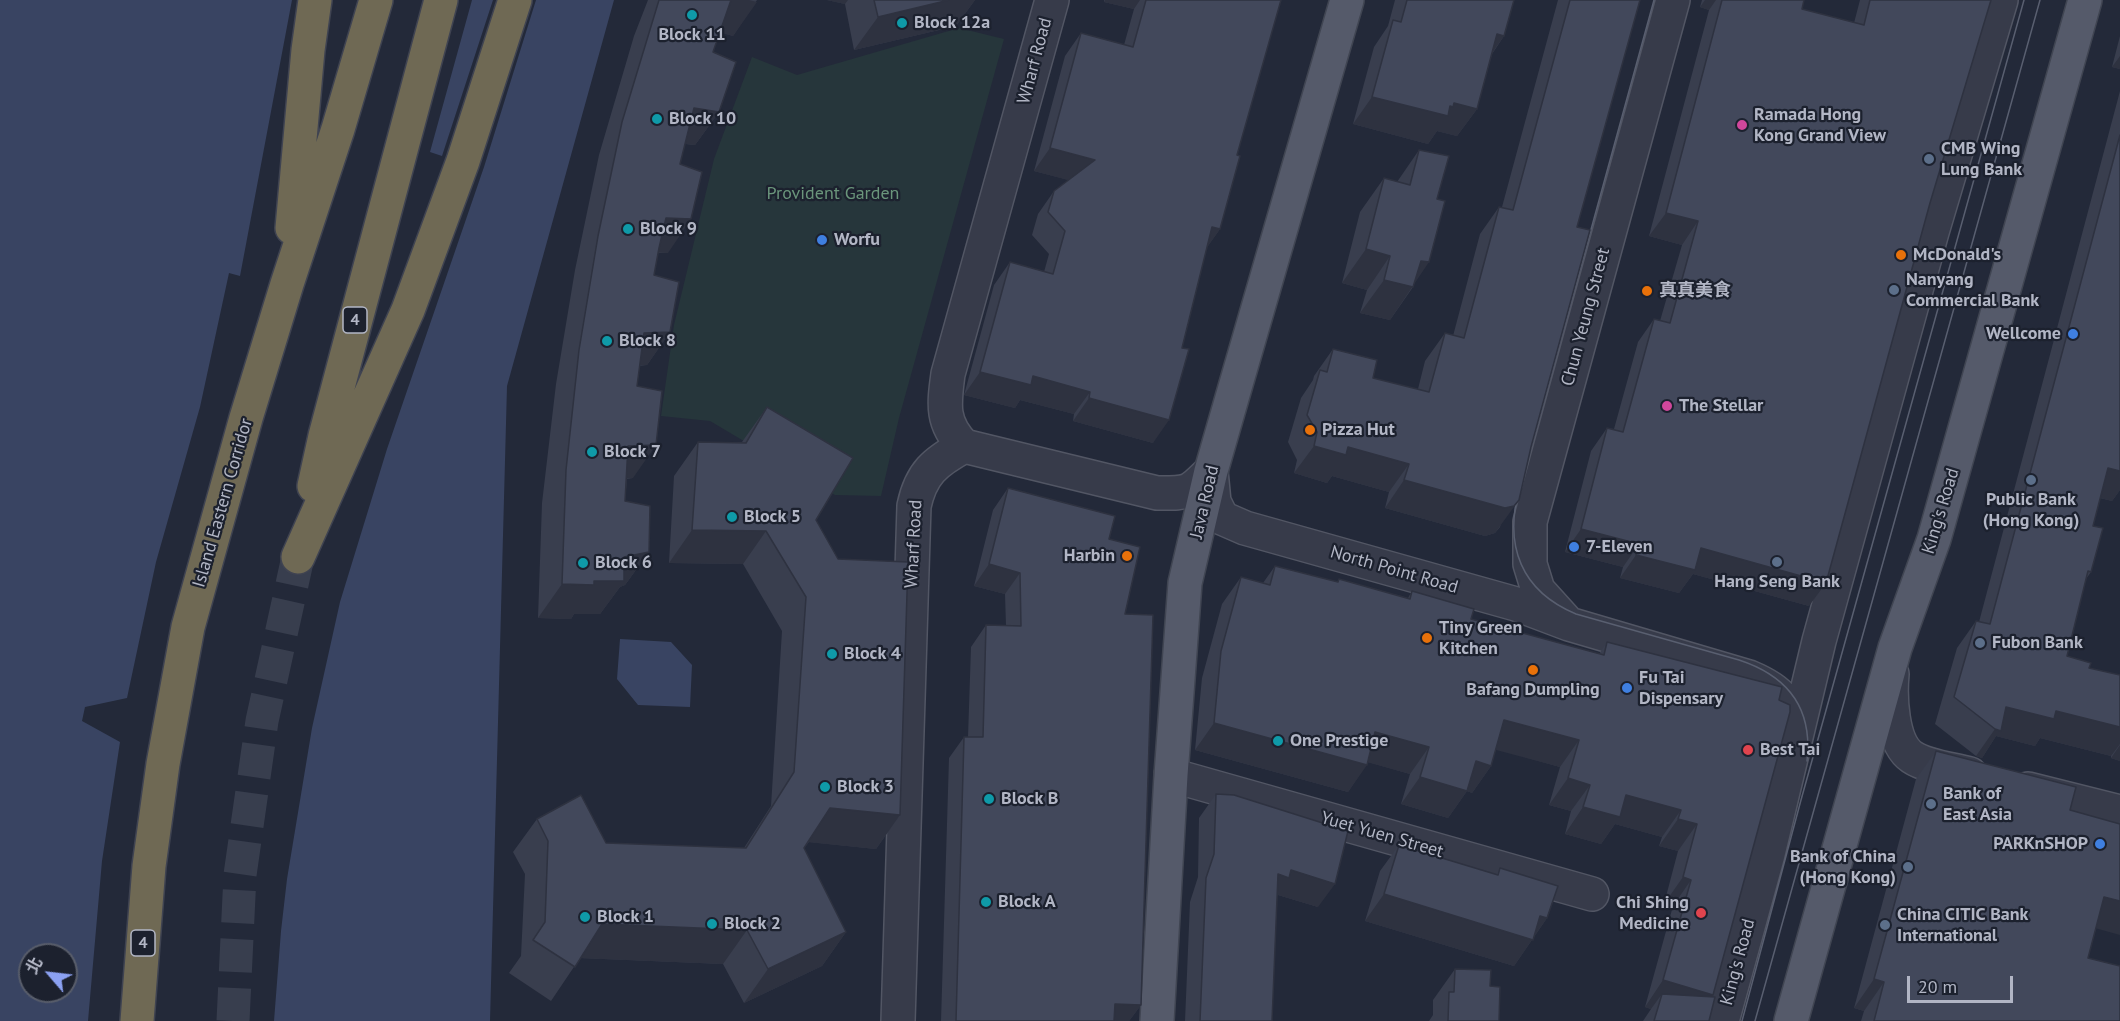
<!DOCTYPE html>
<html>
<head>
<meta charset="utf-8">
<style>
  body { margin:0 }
  #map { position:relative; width:2120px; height:1021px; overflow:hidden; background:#232939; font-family:"PT Sans","Noto Sans TC",sans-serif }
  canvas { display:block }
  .north { position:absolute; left:18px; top:943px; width:60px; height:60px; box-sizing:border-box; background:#1c212e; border:2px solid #585d6a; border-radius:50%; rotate:298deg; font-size:16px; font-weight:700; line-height:24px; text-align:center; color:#b2b6c5 }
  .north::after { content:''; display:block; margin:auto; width:21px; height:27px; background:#8ba1f2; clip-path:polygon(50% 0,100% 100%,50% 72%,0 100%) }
  .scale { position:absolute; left:1907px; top:976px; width:106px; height:27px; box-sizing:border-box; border:3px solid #b2b6c5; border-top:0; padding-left:8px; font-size:18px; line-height:21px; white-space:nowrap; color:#b2b6c5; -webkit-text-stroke:4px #1c212e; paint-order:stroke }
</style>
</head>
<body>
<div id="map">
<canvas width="2120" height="1021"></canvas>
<div class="north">北</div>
<div class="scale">20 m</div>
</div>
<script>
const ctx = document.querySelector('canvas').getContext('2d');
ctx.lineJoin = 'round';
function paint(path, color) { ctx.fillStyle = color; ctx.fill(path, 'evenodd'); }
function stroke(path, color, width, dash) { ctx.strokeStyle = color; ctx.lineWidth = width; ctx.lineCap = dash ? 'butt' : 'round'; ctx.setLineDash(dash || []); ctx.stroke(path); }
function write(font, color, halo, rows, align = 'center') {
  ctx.font = font + ' "PT Sans","Noto Sans TC",sans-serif'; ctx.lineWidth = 4.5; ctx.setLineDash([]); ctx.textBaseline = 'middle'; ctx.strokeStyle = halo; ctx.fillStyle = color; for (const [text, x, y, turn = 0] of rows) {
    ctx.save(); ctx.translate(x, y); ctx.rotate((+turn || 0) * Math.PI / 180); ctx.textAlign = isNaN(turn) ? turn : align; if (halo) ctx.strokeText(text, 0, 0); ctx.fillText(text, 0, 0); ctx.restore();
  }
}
paint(new Path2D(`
  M 959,28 L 1004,39 L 899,418 L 881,496 L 835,495 L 710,421 L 661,416 L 674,325 L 714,159 L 752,57 L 797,75 Z`), '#26363b');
paint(new Path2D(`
  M 0,0 L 614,0 L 507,386 L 490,1021 L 0,1021 ZM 30,955 L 66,955 L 66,991 L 30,991 Z
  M 620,639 L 671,642 L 692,665 L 690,707 L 638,705 L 617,679 Z`), '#394462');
paint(new Path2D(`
  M 292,0 L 472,0 L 430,152 L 442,156 L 493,0 L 536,0 L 484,167 L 387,449 L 340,602 L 312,728 L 287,879 L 281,931 L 274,1021 L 88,1021 L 102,861 L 120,742 L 82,721 L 85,707 L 127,698 L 156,562 L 200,407 L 229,273 L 240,276 Z`), '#232939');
stroke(new Path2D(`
  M 233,1021 L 240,875 L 262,721 L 298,557`), '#383e4e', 33, [33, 16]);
const minor = new Path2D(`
  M 964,446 C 941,423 944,404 948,374 L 1052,0
  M 964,446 L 1157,493 C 1189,493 1188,494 1211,471
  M 1211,471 L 1214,502 L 1222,518 L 1245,528 L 1516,604 L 1569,624 L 1749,677 C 1780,690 1794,702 1790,739
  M 1566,621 L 1538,590 L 1530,564 L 1530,522 L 1673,0
  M 1892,674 C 1890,696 1891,743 1912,757 C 1927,767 1952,769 1970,774
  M 1171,775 L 1592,894
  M 2028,789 L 2120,812
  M 898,1021 L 914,506 C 921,473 935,462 964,446
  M 1722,1021 L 1768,854 L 1819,641 L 1932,232 L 2001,0`);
const major = new Path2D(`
  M 1157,1021 L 1171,775 L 1185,583 L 1211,471 L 1234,391 L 1347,0
  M 1791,1021 L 1895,648 L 1934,539 L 2085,0`);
const highway = new Path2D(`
  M 292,228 L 308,50 L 315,0
  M 314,486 L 325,436 L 441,0
  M 298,557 L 408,310 L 463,161 L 515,0
  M 137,1021 L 149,866 L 163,764 L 188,627 L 246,418 L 287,284 L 338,129 L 376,0`);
stroke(minor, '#525664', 36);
stroke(major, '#404552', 36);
stroke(highway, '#3f4351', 36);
stroke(minor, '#373b4a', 33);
stroke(major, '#555a6a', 33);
stroke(highway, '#6f6954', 33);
stroke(new Path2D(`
  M 1525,470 L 1654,0
  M 1519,490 C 1504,546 1521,591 1576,614 L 1739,660 C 1788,676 1813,708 1807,761
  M 1742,1021 L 1801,800 L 2024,0
  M 1755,1021 L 2040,0`), '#595f70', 1.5);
paint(new Path2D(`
  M 648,0 L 757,0 L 733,36 L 720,32 L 713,52 L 719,112 L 695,145 L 685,144 L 680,164 L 668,253 L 658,253 L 654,275 L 670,332 L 647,365 L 639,366 L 637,386 L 633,478 L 627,479 L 625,501 L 649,552 L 625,585 L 620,587 L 600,614 L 574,614 L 571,619 L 538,618 L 542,503 L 556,384 L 575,270 L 599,155 L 634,36 Z
  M 827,0 L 975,0 L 956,26 L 854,50 L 845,4 Z
  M 1104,0 L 1281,0 L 1237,155 L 1220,229 L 1207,247 L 1153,443 L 1073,421 L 1074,414 L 1020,400 L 1015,408 L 964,395 L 994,285 L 1010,262 L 1044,272 L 1049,254 L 1032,235 L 1038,214 L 1054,191 L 1069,180 L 1034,171 L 1065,56 L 1081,33 L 1124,45 L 1134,9 L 1104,2 Z
  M 1395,0 L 1514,0 L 1504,36 L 1492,54 L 1477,109 L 1457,136 L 1437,131 L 1428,144 L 1353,124 L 1374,47 L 1388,26 Z
  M 1558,0 L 1640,0 L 1577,227 L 1500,527 L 1495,533 L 1485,536 L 1385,508 L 1389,492 L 1332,476 L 1327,483 L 1294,473 L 1297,460 L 1288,442 L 1301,398 L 1313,380 L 1314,376 L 1333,349 L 1373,378 L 1418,389 L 1425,361 L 1445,333 L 1453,336 L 1480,234 L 1499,207 L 1502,207 Z
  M 1702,0 L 1804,0 L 1802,9 L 1854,23 L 1860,0 L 1991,0 L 1809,606 L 1693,574 L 1679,593 L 1620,578 L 1623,567 L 1565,552 L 1591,451 L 1607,428 L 1614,429 L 1638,342 L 1654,319 L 1660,321 L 1682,245 L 1649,236 L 1709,10 L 1700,7 Z
  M 2120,36 L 2120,69 L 2112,67 Z
  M 2120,91 L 2120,490 L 2112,501 L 2100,498 L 2093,526 L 2091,572 L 2086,579 L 2067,656 L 2089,668 L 2120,675 L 2120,761 L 2111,758 L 2111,756 L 2040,738 L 2035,746 L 1996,736 L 1982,758 L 1976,756 L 1935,724 L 1957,648 L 1976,621 L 1979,622 Z
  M 1419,150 L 1414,283 L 1413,287 L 1390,320 L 1360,313 L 1367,290 L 1342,283 L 1360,212 L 1384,178 L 1397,182 Z
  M 767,407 L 816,520 L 900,815 L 876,849 L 809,842 L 804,848 L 846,932 L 822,966 L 744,1003 L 723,964 L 580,958 L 551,1001 L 509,973 L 521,956 L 525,874 L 513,852 L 537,819 L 606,843 L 744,848 L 771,806 L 782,631 L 743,564 L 669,563 L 674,476 L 698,442 L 742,442 Z
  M 1008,488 L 1109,539 L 1125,614 L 1141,1005 L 1129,1021 L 941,1021 L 949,758 L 964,737 L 968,737 L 971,647 L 986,625 L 1006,626 L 1005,594 L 974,586 L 993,510 Z
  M 1275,566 L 1337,582 L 1339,579 L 1408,598 L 1412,591 L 1471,619 L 1599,654 L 1607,642 L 1782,687 L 1712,997 L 1709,1021 L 1643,1021 L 1651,1009 L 1645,1007 L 1673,906 L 1664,904 L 1678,851 L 1659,846 L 1662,837 L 1615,824 L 1601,844 L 1565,834 L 1571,811 L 1549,805 L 1560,767 L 1496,749 L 1491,766 L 1472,793 L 1467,791 L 1448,818 L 1401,804 L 1410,774 L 1368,762 L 1348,792 L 1195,750 L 1202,678 L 1222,604 L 1241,577 L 1263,583 Z
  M 1936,751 L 2070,810 L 2096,929 L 2088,958 L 2120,1021 L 1861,1021 L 1864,1011 L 1854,1008 L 1916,779 Z
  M 1216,794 L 1318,907 L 1278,895 L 1277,896 L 1272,1021 L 1185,1021 L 1190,902 L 1198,877 L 1199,818 Z
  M 1399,845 L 1496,874 L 1500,868 L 1547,918 L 1514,966 L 1365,921 L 1380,871 Z
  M 1455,969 L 1490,986 L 1499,1021 L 1429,1021 L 1433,1015 L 1433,1000 Z`), '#393e4e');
paint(new Path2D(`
  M 729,0 L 749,0 L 757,2 L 733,36 L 709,30 Z
  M 827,0 L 848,0 L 845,4 Z
  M 949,0 L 975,0 L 956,26 L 854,50 L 878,17 Z
  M 1105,0 L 1140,0 L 1134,9 L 1104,2 Z
  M 1705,0 L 1716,0 L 1709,10 L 1700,7 Z
  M 1497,34 L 1504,36 L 1485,63 Z
  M 2120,56 L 2120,69 L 2112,67 Z
  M 1372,97 L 1450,106 L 1454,103 L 1477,109 L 1457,136 L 1437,131 L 1428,144 L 1353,124 Z
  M 694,108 L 719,112 L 695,145 L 670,142 Z
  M 1050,148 L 1095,160 L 1079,183 L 1034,171 Z
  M 1666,213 L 1698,221 L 1682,245 L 1649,236 Z
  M 666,218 L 691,219 L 668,253 L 643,252 Z
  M 1212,227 L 1220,229 L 1204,252 Z
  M 1366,249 L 1390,256 L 1367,290 L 1342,283 Z
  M 1421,261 L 1429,262 L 1390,320 L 1360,313 L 1384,280 Z
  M 670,332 L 647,365 L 620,366 L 644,333 Z
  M 980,372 L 1033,376 L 1090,392 L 1074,414 L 1020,400 L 1015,408 L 964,395 Z
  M 1089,398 L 1169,420 L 1153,443 L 1073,421 Z
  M 656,445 L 633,478 L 605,480 L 628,446 Z
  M 1314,446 L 1348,447 L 1409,464 L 1389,492 L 1332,476 L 1327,483 L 1294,473 Z
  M 2108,468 L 2120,471 L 2120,490 L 2112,501 L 2089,495 Z
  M 1404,480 L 1519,500 L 1495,533 L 1485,536 L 1385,508 Z
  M 1581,529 L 1639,544 L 1623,567 L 1565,552 Z
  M 692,530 L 766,531 L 743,564 L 669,563 Z
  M 1701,548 L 1826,583 L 1809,606 L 1693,574 L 1679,593 L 1620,578 L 1636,555 Z
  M 649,552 L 625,585 L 620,587 L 600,614 L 574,614 L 571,619 L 538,618 L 562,584 L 624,557 Z
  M 989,564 L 1020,573 L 1005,594 L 974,586 Z
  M 2006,707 L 2056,711 L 2120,727 L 2120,744 L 2111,756 L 2040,738 L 2035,746 L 1996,736 L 1982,758 L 1976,756 L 1995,729 Z
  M 1504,720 L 1579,740 L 1560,767 L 1485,747 Z
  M 1214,723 L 1367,765 L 1348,792 L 1195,750 Z
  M 1375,732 L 1429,747 L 1410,774 L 1356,759 Z
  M 2120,745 L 2120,761 L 2111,758 Z
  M 1476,761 L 1491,766 L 1472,793 L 1467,791 L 1448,818 L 1401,804 L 1420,777 Z
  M 1568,778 L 1590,785 L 1571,811 L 1549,805 Z
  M 1626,795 L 1681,810 L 1662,837 L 1615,824 L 1601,844 L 1565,834 L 1583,807 Z
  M 830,808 L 900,815 L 876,849 L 807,842 Z
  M 1678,819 L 1697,824 L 1678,851 L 1659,846 Z
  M 1291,870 L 1335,884 L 1318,907 L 1278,895 L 1273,901 L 1278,874 Z
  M 1683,877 L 1691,880 L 1673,906 L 1664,904 Z
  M 1384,894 L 1540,916 L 1547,918 L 1514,966 L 1365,921 Z
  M 2104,897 L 2120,901 L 2120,935 L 2084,925 Z
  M 602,924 L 747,930 L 723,964 L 578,958 Z
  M 846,932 L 822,966 L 744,1003 L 768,969 Z
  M 1874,979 L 1884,982 L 1864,1011 L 1854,1008 Z
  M 1663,980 L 1713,995 L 1695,1021 L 1662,994 L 1651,1009 L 1645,1007 Z
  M 1115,1004 L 1141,1005 L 1129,1021 L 1103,1021 Z`), '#2e3240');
const building = new Path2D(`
  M 659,0 L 731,0 L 713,52 L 736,62 L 719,112 L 694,108 L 680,164 L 702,172 L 691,219 L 666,218 L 659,248 L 654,275 L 679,282 L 670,332 L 644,333 L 637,386 L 662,391 L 656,445 L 628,446 L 625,501 L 650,506 L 649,552 L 624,557 L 624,581 L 594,581 L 594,585 L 562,584 L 566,470 L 579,350 L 598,236 L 622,122 Z
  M 874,0 L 949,0 L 878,17 Z
  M 1146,0 L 1281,0 L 1237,155 L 1240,156 L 1220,229 L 1212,227 L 1182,348 L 1189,349 L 1169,420 L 1089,398 L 1090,392 L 1033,376 L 1031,385 L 980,372 L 1010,262 L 1053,274 L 1065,231 L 1048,212 L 1054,191 L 1095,160 L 1050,148 L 1081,33 L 1133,47 Z
  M 1407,0 L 1514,0 L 1504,36 L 1497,34 L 1477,109 L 1454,103 L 1453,107 L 1450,106 L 1448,116 L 1372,97 L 1393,20 L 1401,22 Z
  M 1570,0 L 1640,0 L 1577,227 L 1590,230 L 1531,447 L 1519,500 L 1514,506 L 1505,508 L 1404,480 L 1409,464 L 1348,447 L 1346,455 L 1314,446 L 1317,432 L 1307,415 L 1320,370 L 1327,372 L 1333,349 L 1377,360 L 1373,378 L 1429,392 L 1445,333 L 1464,338 L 1499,207 L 1513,210 Z
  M 1722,0 L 1804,0 L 1802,9 L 1864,25 L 1870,0 L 1991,0 L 1930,203 L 1826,583 L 1701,548 L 1695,570 L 1636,555 L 1639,544 L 1581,529 L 1607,428 L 1623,432 L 1654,319 L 1670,323 L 1698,221 L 1666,213 Z
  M 2120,135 L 2120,471 L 2108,468 L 2093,526 L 2103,528 L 2091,572 L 2088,571 L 2067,656 L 2091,663 L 2089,668 L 2120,675 L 2120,727 L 2056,711 L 2054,719 L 2006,707 L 2001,731 L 1995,729 L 1954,697 L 1976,621 L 1990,624 Z
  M 1419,150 L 1449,156 L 1437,199 L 1445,201 L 1429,262 L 1421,261 L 1413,287 L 1384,280 L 1390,256 L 1366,249 L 1384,178 L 1410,185 Z
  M 767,407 L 853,458 L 816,520 L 838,559 L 908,562 L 900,815 L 830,808 L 804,848 L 846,932 L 768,969 L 747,930 L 602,924 L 575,967 L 533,940 L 545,922 L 548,841 L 537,819 L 581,795 L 606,843 L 746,848 L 794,772 L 806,597 L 766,531 L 692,530 L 698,442 L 746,443 Z
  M 1008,488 L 1115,516 L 1109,539 L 1140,547 L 1125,614 L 1153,615 L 1141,1005 L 1115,1004 L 1114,1021 L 956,1021 L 964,737 L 983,737 L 986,625 L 1021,626 L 1020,573 L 989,564 Z
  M 1275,566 L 1338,582 L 1339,579 L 1410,599 L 1412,591 L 1474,609 L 1471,619 L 1604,655 L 1607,642 L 1782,687 L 1779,700 L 1790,705 L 1790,712 L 1713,995 L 1663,980 L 1691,880 L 1683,877 L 1697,824 L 1678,819 L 1681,810 L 1626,795 L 1620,817 L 1583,807 L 1590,785 L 1568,778 L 1579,740 L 1504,720 L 1491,766 L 1476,761 L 1467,791 L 1420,777 L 1429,747 L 1375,732 L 1367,765 L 1214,723 L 1221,651 L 1241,577 L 1270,585 Z
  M 1936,751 L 2076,787 L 2070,810 L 2120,824 L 2120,901 L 2104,897 L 2088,958 L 2120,966 L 2120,1021 L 1874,1021 L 1884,982 L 1874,979 Z
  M 1216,794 L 1234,795 L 1348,831 L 1335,884 L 1291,870 L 1289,878 L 1278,874 L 1272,1021 L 1200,1021 L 1206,878 L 1214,854 Z
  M 1399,845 L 1498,875 L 1500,868 L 1558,886 L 1547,918 L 1540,916 L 1533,940 L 1384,894 Z
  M 1455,969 L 1491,970 L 1490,986 L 1500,987 L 1499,1021 L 1448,1021 L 1449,992 L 1454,992 Z
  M 1662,994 L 1715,997 L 1709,1021 L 1654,1021 Z`);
paint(building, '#42485b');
stroke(building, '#2e3240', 1.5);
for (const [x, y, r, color] of [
  [692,15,6,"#0f9aa8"],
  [902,23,6,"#0f9aa8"],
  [657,119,6,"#0f9aa8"],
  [1742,125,6,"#d1479c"],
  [1929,159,6,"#5c6f8a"],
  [628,229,6,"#0f9aa8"],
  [822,240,6,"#3f7fe0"],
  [1901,255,6,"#e8710a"],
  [1894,290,6,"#5c6f8a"],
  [1647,291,6,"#e8710a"],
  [2073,334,6,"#3f7fe0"],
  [607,341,6,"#0f9aa8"],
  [1667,406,6,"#d1479c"],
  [1310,430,6,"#e8710a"],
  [592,452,6,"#0f9aa8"],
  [2031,480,6,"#5c6f8a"],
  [732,517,6,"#0f9aa8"],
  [1574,547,6,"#3f7fe0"],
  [1127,556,6,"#e8710a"],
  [1777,562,6,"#5c6f8a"],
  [583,563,6,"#0f9aa8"],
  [1427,638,6,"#e8710a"],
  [1980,643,6,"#5c6f8a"],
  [832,654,6,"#0f9aa8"],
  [1533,670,6,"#e8710a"],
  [1627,688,6,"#3f7fe0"],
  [1278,741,6,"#0f9aa8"],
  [1748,750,6,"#e0444e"],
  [825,787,6,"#0f9aa8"],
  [989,799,6,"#0f9aa8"],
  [1931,804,6,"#5c6f8a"],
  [2100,844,6,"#3f7fe0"],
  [1908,867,6,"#5c6f8a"],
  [986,902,6,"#0f9aa8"],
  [1701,913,6,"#e0444e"],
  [585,917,6,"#0f9aa8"],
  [712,924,6,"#0f9aa8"],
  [1885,925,6,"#5c6f8a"]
]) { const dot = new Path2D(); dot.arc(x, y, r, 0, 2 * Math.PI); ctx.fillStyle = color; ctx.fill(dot); stroke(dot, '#1c212e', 2); }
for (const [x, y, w] of [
  [355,320,24],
  [143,943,24]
]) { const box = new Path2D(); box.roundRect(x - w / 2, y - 13, w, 26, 4.5); ctx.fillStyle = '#1c212e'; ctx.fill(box); stroke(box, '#b2b6c5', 1.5); }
write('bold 16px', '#b2b6c5', null, [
  ["4",355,320],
  ["4",143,943]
]);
write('bold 18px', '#b2b6c5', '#1c212e', [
  ["Block 12a",914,23],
  ["Block 11",692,35,"center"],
  ["Ramada Hong",1754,115],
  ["Kong Grand View",1754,136],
  ["Block 10",669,119],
  ["CMB Wing",1941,149],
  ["Lung Bank",1941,170],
  ["Block 9",640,229],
  ["Worfu",834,240],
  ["McDonald's",1913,255],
  ["Nanyang",1906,280],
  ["Commercial Bank",1906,301],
  ["真真美食",1659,291],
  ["Wellcome",2061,334,"right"],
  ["Block 8",619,341],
  ["The Stellar",1679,406],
  ["Pizza Hut",1322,430],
  ["Block 7",604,452],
  ["Public Bank",2031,500,"center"],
  ["(Hong Kong)",2031,521,"center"],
  ["Block 5",744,517],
  ["7-Eleven",1586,547],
  ["Harbin",1115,556,"right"],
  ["Block 6",595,563],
  ["Hang Seng Bank",1777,582,"center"],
  ["Tiny Green",1439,628],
  ["Kitchen",1439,649],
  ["Fubon Bank",1992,643],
  ["Block 4",844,654],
  ["Fu Tai",1639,678],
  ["Dispensary",1639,699],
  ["Bafang Dumpling",1533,690,"center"],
  ["One Prestige",1290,741],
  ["Best Tai",1760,750],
  ["Block 3",837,787],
  ["Bank of",1943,794],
  ["East Asia",1943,815],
  ["Block B",1001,799],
  ["PARKnSHOP",2088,844,"right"],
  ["Bank of China",1896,857,"right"],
  ["(Hong Kong)",1896,878,"right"],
  ["Block A",998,902],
  ["Chi Shing",1689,903,"right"],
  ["Medicine",1689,924,"right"],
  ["China CITIC Bank",1897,915],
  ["International",1897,936],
  ["Block 1",597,917],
  ["Block 2",724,924]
], 'left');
write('18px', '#b2b6c5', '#1c212e', [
  ["Wharf Road",1035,61,-75],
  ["Chun Yeung Street",1586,317,-75],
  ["Java Road",1205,502,-77],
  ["Island Eastern Corridor",223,503,-74],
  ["King's Road",1941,511,-73],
  ["Wharf Road",914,544,-87],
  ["North Point Road",1394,570,16],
  ["Yuet Yuen Street",1382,835,16],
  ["King's Road",1738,962,-75]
]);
write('18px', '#6a957b', '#1c212e', [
  ["Provident Garden",833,194]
]);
</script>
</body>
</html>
